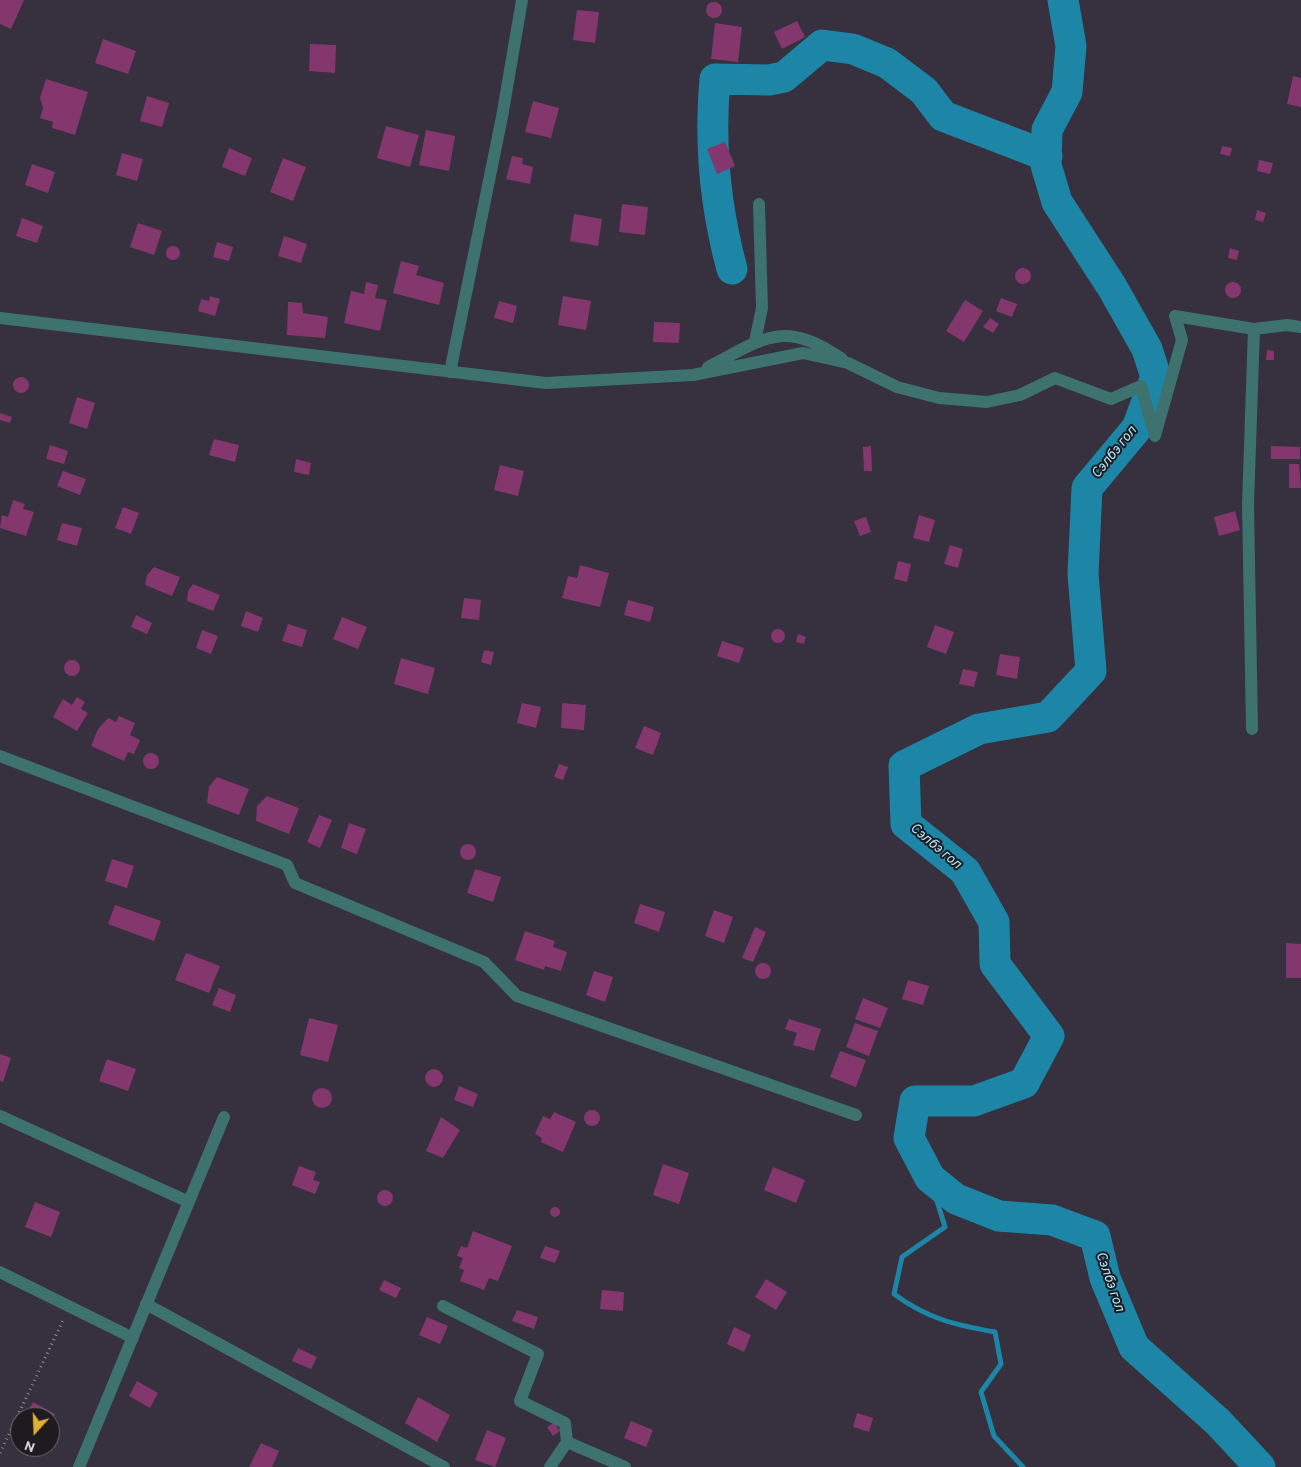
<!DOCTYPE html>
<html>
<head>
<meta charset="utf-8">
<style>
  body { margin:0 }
  #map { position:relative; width:1301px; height:1467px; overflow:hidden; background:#37303e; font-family:Overpass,sans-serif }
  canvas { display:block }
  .north { position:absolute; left:10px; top:1407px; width:50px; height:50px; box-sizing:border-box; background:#1d1a20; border:1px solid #6e6a71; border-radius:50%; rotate:200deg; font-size:14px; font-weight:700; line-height:20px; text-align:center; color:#e7e2eb }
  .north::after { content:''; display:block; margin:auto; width:18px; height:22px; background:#deb133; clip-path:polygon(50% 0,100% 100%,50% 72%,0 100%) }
</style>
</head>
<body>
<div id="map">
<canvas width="1301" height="1467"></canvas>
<div class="north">N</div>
</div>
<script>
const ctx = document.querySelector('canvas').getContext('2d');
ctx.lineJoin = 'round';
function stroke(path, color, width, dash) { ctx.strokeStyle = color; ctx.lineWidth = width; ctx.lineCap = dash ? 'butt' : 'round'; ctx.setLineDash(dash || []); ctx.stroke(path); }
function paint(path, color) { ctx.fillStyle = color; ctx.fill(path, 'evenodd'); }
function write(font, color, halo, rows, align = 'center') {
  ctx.font = font + ' Overpass,sans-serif'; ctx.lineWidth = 4; ctx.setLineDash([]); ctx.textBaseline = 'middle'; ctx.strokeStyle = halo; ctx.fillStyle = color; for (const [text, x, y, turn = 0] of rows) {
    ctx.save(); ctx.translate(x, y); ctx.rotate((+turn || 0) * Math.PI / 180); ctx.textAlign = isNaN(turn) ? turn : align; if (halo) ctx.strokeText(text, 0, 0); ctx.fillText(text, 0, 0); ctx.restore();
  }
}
stroke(new Path2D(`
  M 930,1178 L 945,1227 L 902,1257 L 894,1294 C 928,1319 955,1325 995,1332 L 1001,1364 L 981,1392 L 994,1436 L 1023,1467`), '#1d85a5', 5);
stroke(new Path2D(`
  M 1063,0 L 1071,46 L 1067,92 L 1047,130 L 1046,165 L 1057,202 L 1112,287 L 1147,349 L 1156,377 L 1137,428 L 1087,488 L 1083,574 L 1091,671 L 1048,717 L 979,729 L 904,766 L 906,824 L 965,871 L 994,922 L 995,964 L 1049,1036 L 1024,1083 L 974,1101 L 915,1101 L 909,1138 L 930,1178 L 956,1199 L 999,1216 L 1052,1220 L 1095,1236 L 1105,1278 L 1134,1347 L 1218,1422 L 1260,1467
  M 732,269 C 715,206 709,144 715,79 L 769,80 L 784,77 L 822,45 L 853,49 L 887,63 L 924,91 L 943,116 L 1047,156`), '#1d85a5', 31);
paint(new Path2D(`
  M 0,0 L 24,0 L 11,29 L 0,24 Z
  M706 10a8 8 0 1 1 16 0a8 8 0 1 1-16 0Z
  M 577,10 L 599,12 L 595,43 L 573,40 Z
  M 797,21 L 805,37 L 782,49 L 774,32 Z
  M 715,23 L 742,27 L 738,62 L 711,59 Z
  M 103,39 L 136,51 L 128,74 L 95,63 Z
  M 310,44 L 336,45 L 335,73 L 309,71 Z
  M 1293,76 L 1301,78 L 1301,107 L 1287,104 Z
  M 46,79 L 88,92 L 75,135 L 52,128 L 53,122 L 40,118 L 43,108 L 40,98 Z
  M 147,96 L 169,103 L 162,127 L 140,121 Z
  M 533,101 L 559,108 L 551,138 L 525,132 Z
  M 386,126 L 419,135 L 410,167 L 377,158 Z
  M 426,130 L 455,136 L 449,171 L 419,165 Z
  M 725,142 L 735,166 L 717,174 L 707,149 Z
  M 1222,146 L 1232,148 L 1230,156 L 1220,154 Z
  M 229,148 L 252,158 L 245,176 L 222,167 Z
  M 122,153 L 143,159 L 137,181 L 116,175 Z
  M 512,156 L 523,158 L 522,164 L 533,167 L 530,184 L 506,179 Z
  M 283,158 L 306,167 L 293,201 L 270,192 Z
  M 1259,160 L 1273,163 L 1270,174 L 1257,171 Z
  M 32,164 L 55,172 L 48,193 L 25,185 Z
  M 622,204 L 648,207 L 645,235 L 619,232 Z
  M 1257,210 L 1266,213 L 1263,222 L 1255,220 Z
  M 574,214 L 602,219 L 598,246 L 570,241 Z
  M 22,218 L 43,226 L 37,243 L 16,236 Z
  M 138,223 L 162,231 L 154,255 L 130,247 Z
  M 284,236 L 307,244 L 301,263 L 278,256 Z
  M 217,242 L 233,247 L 229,261 L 213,257 Z
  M166 253a7 7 0 1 1 14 0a7 7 0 1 1-14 0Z
  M 1230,248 L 1239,251 L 1237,260 L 1228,258 Z
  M 401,261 L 419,266 L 416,275 L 444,283 L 439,305 L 393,293 Z
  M1015 276a8 8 0 1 1 16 0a8 8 0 1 1-16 0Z
  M1225 290a8 8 0 1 1 16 0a8 8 0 1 1-16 0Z
  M 366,282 L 378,285 L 375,298 L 387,300 L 380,331 L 344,323 L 351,291 L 364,294 Z
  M 210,296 L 220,299 L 215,316 L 198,311 L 201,299 L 209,301 Z
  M 563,296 L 591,301 L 586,330 L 558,325 Z
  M 1001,298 L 1017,304 L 1012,317 L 996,311 Z
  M 965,300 L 983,311 L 964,342 L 946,331 Z
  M 499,301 L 517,306 L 513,323 L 494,318 Z
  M 288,302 L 302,303 L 303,313 L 328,317 L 325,338 L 287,335 Z
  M 990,318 L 999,324 L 993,333 L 983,327 Z
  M 654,322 L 680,323 L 679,343 L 653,342 Z
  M 1267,350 L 1274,351 L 1274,360 L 1266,360 Z
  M13 385a8 8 0 1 1 16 0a8 8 0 1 1-16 0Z
  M 77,397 L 95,403 L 87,429 L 69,423 Z
  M 0,413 L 12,417 L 10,423 L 0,420 Z
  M 214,439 L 239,445 L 235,462 L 209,455 Z
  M 50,445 L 68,451 L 64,464 L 46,459 Z
  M 871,446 L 872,471 L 864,471 L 863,447 Z
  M 1271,446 L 1300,447 L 1300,459 L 1271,459 Z
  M 296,459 L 311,463 L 309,475 L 294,472 Z
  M 1289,464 L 1299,464 L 1301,488 L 1289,488 Z
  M 500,465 L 524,471 L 518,496 L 494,490 Z
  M 63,471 L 86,479 L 80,495 L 57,486 Z
  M 13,500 L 25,504 L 23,509 L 34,512 L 26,536 L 0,528 L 2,515 L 8,517 Z
  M 123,507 L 139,513 L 131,534 L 115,528 Z
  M 1235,511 L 1240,530 L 1219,536 L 1214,517 Z
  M 919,515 L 935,520 L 929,542 L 913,538 Z
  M 866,517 L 871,532 L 860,536 L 854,521 Z
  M 62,523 L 82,528 L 77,546 L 57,540 Z
  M 950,545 L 963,549 L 958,568 L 944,564 Z
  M 898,561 L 911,564 L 907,582 L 894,579 Z
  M 580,565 L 609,573 L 600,607 L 562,598 L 568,576 L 577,578 Z
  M 154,567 L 180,577 L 172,596 L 145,585 L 147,575 Z
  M 193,584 L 220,595 L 213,611 L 187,601 L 188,591 Z
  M 464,598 L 481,600 L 479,620 L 461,618 Z
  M 628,600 L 654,607 L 650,622 L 624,615 Z
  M 246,611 L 263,618 L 258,632 L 241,626 Z
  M 136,615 L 152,623 L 147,634 L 131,627 Z
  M 342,617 L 367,627 L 358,649 L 333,639 Z
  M 288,624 L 307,630 L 302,647 L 282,641 Z
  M 935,625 L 954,632 L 946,654 L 927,647 Z
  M771 636a7 7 0 1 1 14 0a7 7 0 1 1-14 0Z
  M 202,630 L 218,636 L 211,654 L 196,648 Z
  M 798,634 L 806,637 L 804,644 L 796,642 Z
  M 722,641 L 744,648 L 739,663 L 717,656 Z
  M 484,650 L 494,652 L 491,665 L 481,662 Z
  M 1000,654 L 1020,657 L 1017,679 L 996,675 Z
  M 401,658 L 435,668 L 428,694 L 394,684 Z
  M64 668a8 8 0 1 1 16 0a8 8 0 1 1-16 0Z
  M 963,669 L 978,672 L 974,687 L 959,684 Z
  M 77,697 L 85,702 L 81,709 L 88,713 L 77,731 L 53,717 L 63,699 L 72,705 Z
  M 522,703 L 541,707 L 536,728 L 517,723 Z
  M 562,703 L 586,705 L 584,730 L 561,728 Z
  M 119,716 L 135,723 L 130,735 L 140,740 L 134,754 L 128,752 L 124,761 L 91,746 L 98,729 L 108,718 L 116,722 Z
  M 644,726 L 661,733 L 653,755 L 635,748 Z
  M143 761a8 8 0 1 1 16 0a8 8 0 1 1-16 0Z
  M 559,764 L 568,767 L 563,780 L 554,777 Z
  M 217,777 L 249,789 L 239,815 L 207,803 L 209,787 Z
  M 267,796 L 299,808 L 289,834 L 256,821 L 257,806 Z
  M 319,815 L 332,820 L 320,848 L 307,842 Z
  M 349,823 L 366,829 L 357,854 L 341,848 Z
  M460 852a8 8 0 1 1 16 0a8 8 0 1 1-16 0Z
  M 112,859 L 134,866 L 127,888 L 105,881 Z
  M 475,869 L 501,877 L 493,902 L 467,893 Z
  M 640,904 L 665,912 L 659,932 L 634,923 Z
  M 115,905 L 161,921 L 154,941 L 108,924 Z
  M 714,910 L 733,917 L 724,943 L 705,936 Z
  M 755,927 L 766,932 L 753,962 L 742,958 Z
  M 525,931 L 555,941 L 553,947 L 567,952 L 561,971 L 545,966 L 544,970 L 515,960 Z
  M 1286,943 L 1301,944 L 1301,978 L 1286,978 Z
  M 186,953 L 220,966 L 209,993 L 175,980 Z
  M755 971a8 8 0 1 1 16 0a8 8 0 1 1-16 0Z
  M 594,971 L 613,977 L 605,1002 L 586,995 Z
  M 908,980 L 929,986 L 923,1005 L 902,999 Z
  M 219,988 L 236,995 L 230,1012 L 212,1005 Z
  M 863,998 L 888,1008 L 880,1028 L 855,1019 Z
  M 309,1018 L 338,1025 L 328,1062 L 300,1055 Z
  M 789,1019 L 821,1029 L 814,1051 L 793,1045 L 797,1033 L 785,1029 Z
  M 855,1023 L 878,1031 L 869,1056 L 846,1047 Z
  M 840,1051 L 866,1060 L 856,1087 L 830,1077 Z
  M 0,1054 L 11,1058 L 3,1082 L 0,1081 Z
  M 107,1059 L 136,1069 L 128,1091 L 99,1081 Z
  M425 1078a9 9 0 1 1 18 0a9 9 0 1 1-18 0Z
  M 459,1086 L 478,1094 L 473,1107 L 454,1100 Z
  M312 1098a10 10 0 1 1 20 0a10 10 0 1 1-20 0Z
  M584 1118a8 8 0 1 1 16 0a8 8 0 1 1-16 0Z
  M 554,1112 L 576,1122 L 563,1152 L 541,1142 L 542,1138 L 535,1134 L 543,1116 L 550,1119 Z
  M 441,1117 L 460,1130 L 443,1158 L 426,1151 Z
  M 663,1164 L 689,1173 L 679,1204 L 653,1195 Z
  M 299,1166 L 316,1172 L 313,1180 L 320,1182 L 315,1194 L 292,1185 Z
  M 773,1167 L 805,1180 L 796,1203 L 764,1190 Z
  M377 1198a8 8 0 1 1 16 0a8 8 0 1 1-16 0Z
  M 35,1202 L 60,1212 L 51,1237 L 25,1227 Z
  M550 1212a5 5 0 1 1 10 0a5 5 0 1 1-10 0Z
  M 473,1231 L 512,1246 L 498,1281 L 489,1278 L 484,1290 L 460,1281 L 464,1270 L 459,1268 L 463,1258 L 457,1256 L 461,1246 L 467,1248 Z
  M 545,1246 L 560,1251 L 555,1263 L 540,1258 Z
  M 766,1279 L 787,1292 L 776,1310 L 755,1297 Z
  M 384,1280 L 401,1288 L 396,1298 L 379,1290 Z
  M 602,1290 L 624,1292 L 623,1311 L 600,1309 Z
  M 517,1310 L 538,1317 L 534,1329 L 512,1321 Z
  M 427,1317 L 448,1326 L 440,1344 L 419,1335 Z
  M 734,1327 L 751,1335 L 744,1352 L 727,1344 Z
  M 298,1348 L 317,1357 L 311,1369 L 292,1361 Z
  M 137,1381 L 158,1393 L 150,1408 L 129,1396 Z
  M 418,1397 L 450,1415 L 437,1442 L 405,1423 Z
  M 33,1402 L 55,1414 L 50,1424 L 50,1417 L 26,1417 Z
  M 857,1413 L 873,1418 L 869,1432 L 853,1427 Z
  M 631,1421 L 653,1430 L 646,1447 L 624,1438 Z
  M 554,1423 L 560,1431 L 553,1436 L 547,1427 Z
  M 487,1430 L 506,1438 L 495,1467 L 475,1460 Z
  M 261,1443 L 279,1451 L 272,1467 L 249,1467 Z`), '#84376d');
stroke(new Path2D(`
  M 0,1453 L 64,1318`), '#908a96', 3, [1, 4]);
stroke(new Path2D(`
  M 0,318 L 546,383 L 693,375 L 803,353 L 848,363 L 897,387 L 939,398 L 987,402 L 1020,395 L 1055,378 L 1111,399 L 1141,386 L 1155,436 L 1182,340 L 1175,316 L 1254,329 L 1248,504 L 1252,729
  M 1254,329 L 1287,325 L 1301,327
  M 755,341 L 762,308 L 759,204
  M 708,367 C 763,339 783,318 842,359
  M 450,372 L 502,117 L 522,0
  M 0,756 L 287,865 L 295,883 L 484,962 L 517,996 L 856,1115
  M 0,1116 L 189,1202
  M 0,1272 L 133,1338
  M 146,1304 L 444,1467
  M 443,1306 L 538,1354 L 520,1401 L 565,1423 L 567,1442
  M 79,1467 L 224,1117
  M 550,1467 L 567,1442 L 625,1467`), '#3d726e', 12);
write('italic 14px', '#ace2f7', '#1d1a20', [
  ["Сэлбэ гол",1115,453,-51],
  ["Сэлбэ гол",935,847,40],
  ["Сэлбэ гол",1109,1282,71]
]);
</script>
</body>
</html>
